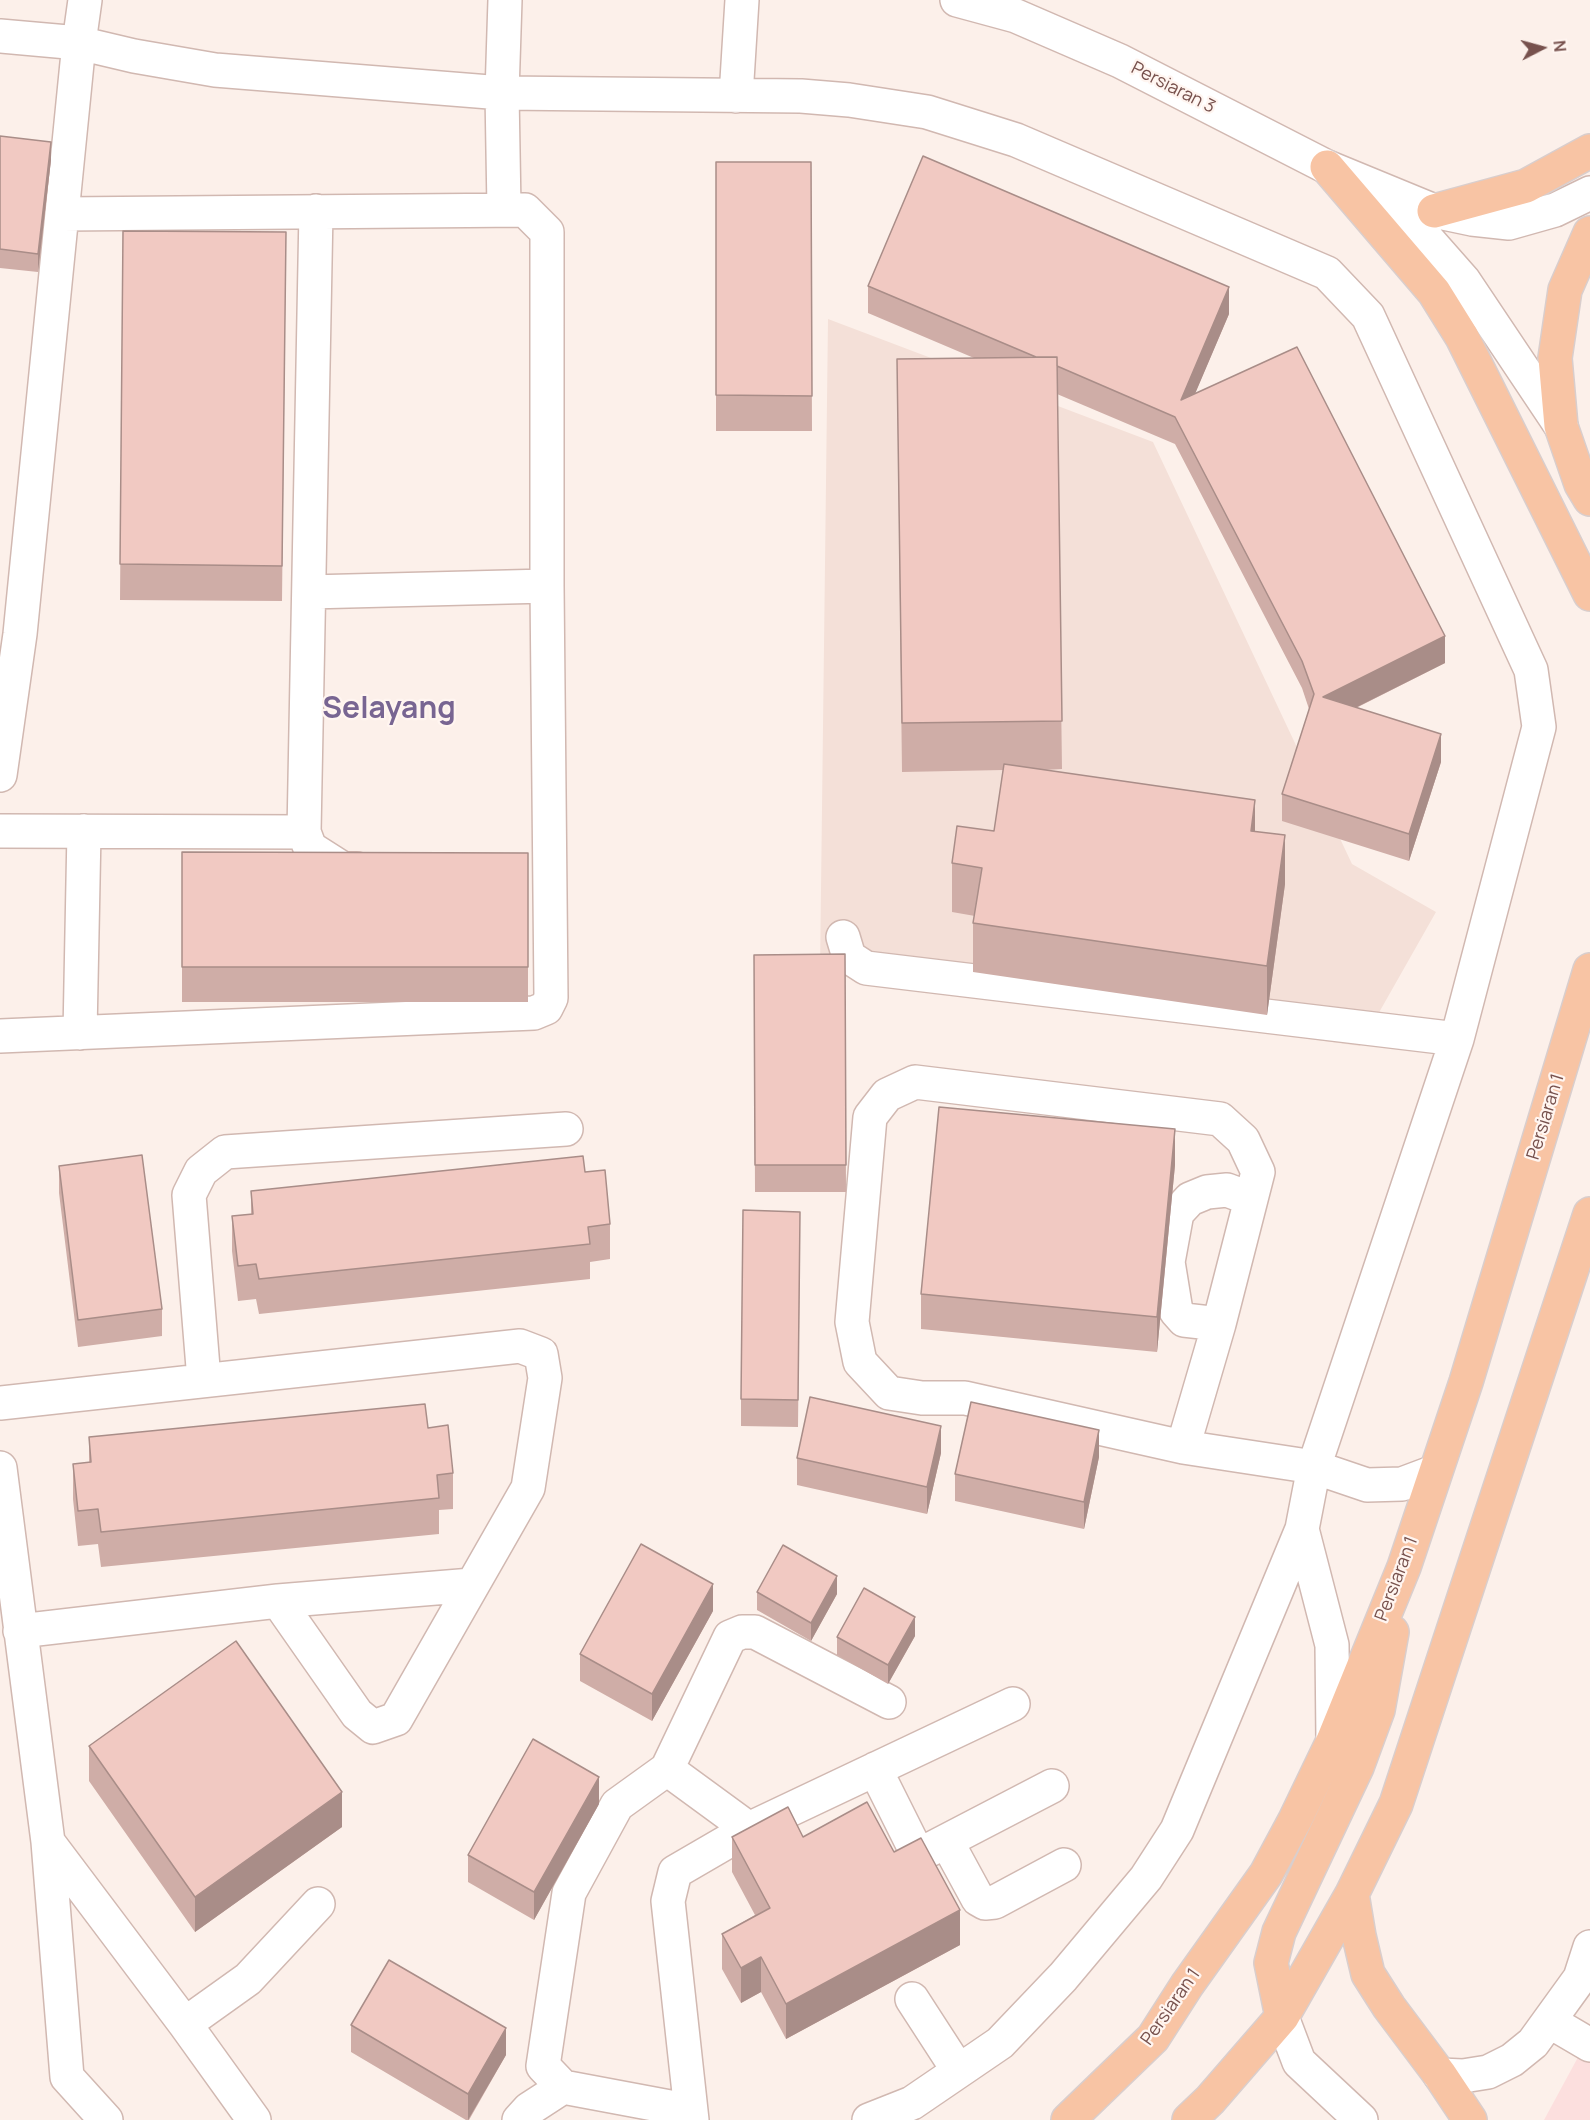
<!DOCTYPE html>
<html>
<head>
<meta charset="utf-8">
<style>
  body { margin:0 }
  #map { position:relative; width:1590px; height:2120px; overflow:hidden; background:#fcf0ea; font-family:Manrope,sans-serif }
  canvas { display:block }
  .north { position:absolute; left:1512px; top:18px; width:60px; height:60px; -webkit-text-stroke:4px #fff5f0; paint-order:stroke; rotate:84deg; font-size:16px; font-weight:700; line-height:24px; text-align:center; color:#77514d }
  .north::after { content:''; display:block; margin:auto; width:21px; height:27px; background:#77514d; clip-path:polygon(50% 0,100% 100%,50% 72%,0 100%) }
</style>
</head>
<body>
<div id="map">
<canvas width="1590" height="2120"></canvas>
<div class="north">N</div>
</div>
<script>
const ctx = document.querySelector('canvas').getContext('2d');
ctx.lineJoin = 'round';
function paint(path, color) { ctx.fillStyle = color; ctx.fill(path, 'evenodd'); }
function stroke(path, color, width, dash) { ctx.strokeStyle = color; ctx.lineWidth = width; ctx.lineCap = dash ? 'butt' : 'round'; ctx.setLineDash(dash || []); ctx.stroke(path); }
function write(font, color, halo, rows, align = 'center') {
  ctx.font = font + ' Manrope,sans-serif'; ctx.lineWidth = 4.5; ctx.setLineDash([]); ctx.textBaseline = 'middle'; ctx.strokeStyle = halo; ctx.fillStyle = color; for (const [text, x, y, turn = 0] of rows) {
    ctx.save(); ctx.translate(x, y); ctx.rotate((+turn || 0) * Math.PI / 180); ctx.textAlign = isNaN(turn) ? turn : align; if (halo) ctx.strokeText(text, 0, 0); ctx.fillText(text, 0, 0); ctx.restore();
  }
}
paint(new Path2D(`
  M 828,319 L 1153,442 L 1352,864 L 1436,912 L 1360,1046 L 820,971 Z`), '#f4e0d8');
paint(new Path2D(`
  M 1590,2035 L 1590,2120 L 1544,2120 Z`), '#fcdfde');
const minor = new Path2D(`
  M 957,0 L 1016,16 L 1120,61 L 1327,167 L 1434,211 L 1472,219 L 1509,223 L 1555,210 L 1590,193
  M 0,36 L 79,43 L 134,56 L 215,70 L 502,93 L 801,96 L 849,100 L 927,112 L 1016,140 L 1327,273 L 1368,316 L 1531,670 L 1539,727 L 1457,1039 L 1314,1467 L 1302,1529 L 1177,1830 L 1146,1878 L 1063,1977 L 1000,2043 L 912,2103 L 869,2120
  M 736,96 L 742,0
  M 1390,197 L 1464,281 L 1561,426
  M 504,209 L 502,93 L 505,0
  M 316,211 L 304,832 L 310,848 L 343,869 L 357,869
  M 309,592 L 547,586
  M 0,775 L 20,634 L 79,43 L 85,0
  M 0,831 L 304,832
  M 843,937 L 849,957 L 866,968 L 1457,1039
  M 80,1033 L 84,831
  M 0,1036 L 534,1013 L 546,1008 L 551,998 L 547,586 L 547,232 L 525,210 L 63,214
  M 1219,1324 L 1184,1320 L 1176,1311 L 1168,1262 L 1177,1213 L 1190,1199 L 1207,1192 L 1227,1190 L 1251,1199
  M 204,1380 L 189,1195 L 201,1171 L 225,1152 L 566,1129
  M 0,1403 L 520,1346 L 541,1354 L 545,1378 L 528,1488 L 396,1719 L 373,1727 L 357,1714 L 278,1601 L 20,1631
  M 1183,1447 L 1219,1324 L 1258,1172 L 1243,1140 L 1220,1119 L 915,1082 L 887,1095 L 870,1117 L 852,1322 L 860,1362 L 889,1393 L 922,1398 L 965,1398 L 1183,1447 L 1314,1467 L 1367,1485 L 1402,1484 L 1434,1472
  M 0,1468 L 48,1842 L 67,2077 L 106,2120
  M 1302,1529 L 1332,1645 L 1333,1741
  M 278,1601 L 472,1585
  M 667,1769 L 617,1805 L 569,1893 L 543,2066 L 563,2087 L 691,2111
  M 875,1769 L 912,1843 L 920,1850 L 929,1850 L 1052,1786
  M 749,1829 L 667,1769 L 730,1637 L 742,1632 L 755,1632 L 889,1702
  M 48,1842 L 185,2024 L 254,2120
  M 947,1842 L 978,1899 L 985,1903 L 995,1902 L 1064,1865
  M 912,1999 L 958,2070
  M 1282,2017 L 1299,2062 L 1361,2120
  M 1549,2021 L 1590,2045
  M 185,2024 L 248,1979 L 318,1904
  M 1440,2075 L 1463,2076 L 1488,2072 L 1512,2060 L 1533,2043 L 1580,1978 L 1590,1947
  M 519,2120 L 529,2109 L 563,2087
  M 692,2120 L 668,1901 L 675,1872 L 749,1829 L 1013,1704`);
const major = new Path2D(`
  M 1327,167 L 1434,292 L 1462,337 L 1590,594
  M 1434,211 L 1526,186 L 1590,151
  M 1590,233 L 1565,290 L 1555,358 L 1561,426 L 1581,484 L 1590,499
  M 1352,1894 L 1359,1936 L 1368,1974 L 1389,2007 L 1440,2075 L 1470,2120
  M 1282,2017 L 1271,1963 L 1279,1932 L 1357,1767 L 1378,1710 L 1392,1632
  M 1068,2120 L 1153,2038 L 1187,1985 L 1266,1874 L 1295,1820 L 1333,1741 L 1404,1567 L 1466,1382 L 1590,970
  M 1189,2120 L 1210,2100 L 1282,2017 L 1352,1894 L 1396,1804 L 1590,1214`);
stroke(minor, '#d1b8b1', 36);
stroke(major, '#d9cecd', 36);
stroke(minor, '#fff', 33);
stroke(major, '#f8c4a4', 33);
paint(new Path2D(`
  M 0,136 L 51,160 L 38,272 L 0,268 Z
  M 716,162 L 811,162 L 812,431 L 716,431 Z
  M 123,231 L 286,232 L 282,601 L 120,600 Z
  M 868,286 L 1229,314 L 1195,393 L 1445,663 L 1356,708 L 1441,762 L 1409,861 L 1282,821 L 1282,794 L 1309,709 L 1302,688 L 1175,444 L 1057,394 L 1062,769 L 1043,770 L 1255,831 L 1285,884 L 1267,1015 L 973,972 L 973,923 L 975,916 L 952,912 L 952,863 L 994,831 L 1003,770 L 902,772 L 897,359 L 974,358 L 868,313 Z
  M 182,852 L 528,853 L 528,1002 L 182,1002 Z
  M 845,954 L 846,1192 L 755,1192 L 754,955 Z
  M 1175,1165 L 1157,1352 L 921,1329 L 921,1294 Z
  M 59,1166 L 162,1309 L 162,1336 L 78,1347 L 59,1193 Z
  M 585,1172 L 610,1224 L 610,1259 L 590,1262 L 590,1279 L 259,1314 L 256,1299 L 238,1301 L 232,1251 L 232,1216 L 251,1214 L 251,1191 Z
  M 800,1239 L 798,1427 L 741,1426 L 741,1399 Z
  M 428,1428 L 453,1473 L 453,1509 L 439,1510 L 439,1534 L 101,1567 L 98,1544 L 78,1546 L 73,1499 L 73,1464 L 89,1463 L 89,1437 Z
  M 941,1453 L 927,1514 L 797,1485 L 797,1458 Z
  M 1099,1457 L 1084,1529 L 955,1501 L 955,1474 Z
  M 757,1592 L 837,1594 L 811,1641 L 757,1610 Z
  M 713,1611 L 652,1721 L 580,1681 L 580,1654 Z
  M 915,1636 L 888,1684 L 837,1655 L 837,1637 Z
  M 89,1746 L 342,1827 L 195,1932 L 89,1781 Z
  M 599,1804 L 534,1920 L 468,1882 L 468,1855 Z
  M 732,1837 L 803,1837 L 894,1852 L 960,1945 L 786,2039 L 761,1992 L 741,2003 L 722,1969 L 722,1934 L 755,1915 L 732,1872 Z
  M 351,2025 L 506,2055 L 469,2120 L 466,2120 L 351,2052 Z`), '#cfada7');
paint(new Path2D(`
  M 51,142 L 51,160 L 38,272 L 38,254 Z
  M 1229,287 L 1229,314 L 1181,427 L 1181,400 Z
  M 1445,636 L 1445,663 L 1323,724 L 1323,697 Z
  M 1441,734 L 1441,762 L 1409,861 L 1409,834 Z
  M 1255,800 L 1255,849 L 1251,831 Z
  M 1285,835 L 1285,884 L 1267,1015 L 1267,966 Z
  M 1175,1129 L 1175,1165 L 1157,1352 L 1157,1317 Z
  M 941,1426 L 941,1453 L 927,1514 L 927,1487 Z
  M 1099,1430 L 1099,1457 L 1084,1529 L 1084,1502 Z
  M 837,1576 L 837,1594 L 811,1641 L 811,1623 Z
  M 713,1584 L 713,1611 L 652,1721 L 652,1694 Z
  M 915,1617 L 915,1636 L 888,1684 L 888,1665 Z
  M 599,1777 L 599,1804 L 534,1920 L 534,1892 Z
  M 342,1792 L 342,1827 L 195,1932 L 195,1897 Z
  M 960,1910 L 960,1945 L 786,2039 L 786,2004 Z
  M 761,1957 L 761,1992 L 741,2003 L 741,1968 Z
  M 506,2028 L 506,2055 L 468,2120 L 468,2094 Z`), '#a98d88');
const building = new Path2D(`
  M 0,136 L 51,142 L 38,254 L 0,249 Z
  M 923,156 L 1229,287 L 1181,400 L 1297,347 L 1445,636 L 1323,697 L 1441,734 L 1409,834 L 1282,794 L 1314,694 L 1302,661 L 1175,417 L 1057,366 L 1057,357 L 1036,357 L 868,286 Z
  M 716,162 L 811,162 L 812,396 L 716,395 Z
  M 123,231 L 286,232 L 282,566 L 120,564 Z
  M 1057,357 L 1062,721 L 902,723 L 897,359 Z
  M 1004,764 L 1255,800 L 1251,831 L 1285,835 L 1267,966 L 973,923 L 982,868 L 952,863 L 957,826 L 994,831 Z
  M 182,852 L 528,853 L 528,967 L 182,967 Z
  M 845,954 L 846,1165 L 755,1165 L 754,955 Z
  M 939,1107 L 1175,1129 L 1157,1317 L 921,1294 Z
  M 142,1155 L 162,1309 L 78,1320 L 59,1166 Z
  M 583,1156 L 585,1172 L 605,1170 L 610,1224 L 588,1227 L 590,1244 L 259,1279 L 256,1264 L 238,1266 L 232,1216 L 253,1214 L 251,1191 Z
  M 743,1210 L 800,1212 L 798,1400 L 741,1399 Z
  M 810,1397 L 941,1426 L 927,1487 L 797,1458 Z
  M 971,1402 L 1099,1430 L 1084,1502 L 955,1474 Z
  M 425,1404 L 428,1428 L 448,1425 L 453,1473 L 437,1475 L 439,1498 L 101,1532 L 98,1509 L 78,1511 L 73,1464 L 91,1462 L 89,1437 Z
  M 641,1544 L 713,1584 L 652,1694 L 580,1654 Z
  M 783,1545 L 837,1576 L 811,1623 L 757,1592 Z
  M 864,1588 L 915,1617 L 888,1665 L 837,1637 Z
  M 236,1641 L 342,1792 L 195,1897 L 89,1746 Z
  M 533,1739 L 599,1777 L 534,1892 L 468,1855 Z
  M 867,1802 L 894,1852 L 921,1838 L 960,1910 L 786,2004 L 761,1957 L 741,1968 L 722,1934 L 770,1908 L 732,1837 L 788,1807 L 803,1837 Z
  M 389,1960 L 506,2028 L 468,2094 L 351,2025 Z`);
paint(building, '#f1c9c2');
stroke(building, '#a98d88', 1.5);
write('18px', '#77514d', '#fff5f0', [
  ["Persiaran 3",1173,88,27],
  ["Persiaran 1",1546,1117,-73],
  ["Persiaran 1",1397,1579,-69],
  ["Persiaran 1",1171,2007,-55]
]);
write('bold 30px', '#786592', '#fff5f0', [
  ["Selayang",389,710]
]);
</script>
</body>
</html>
